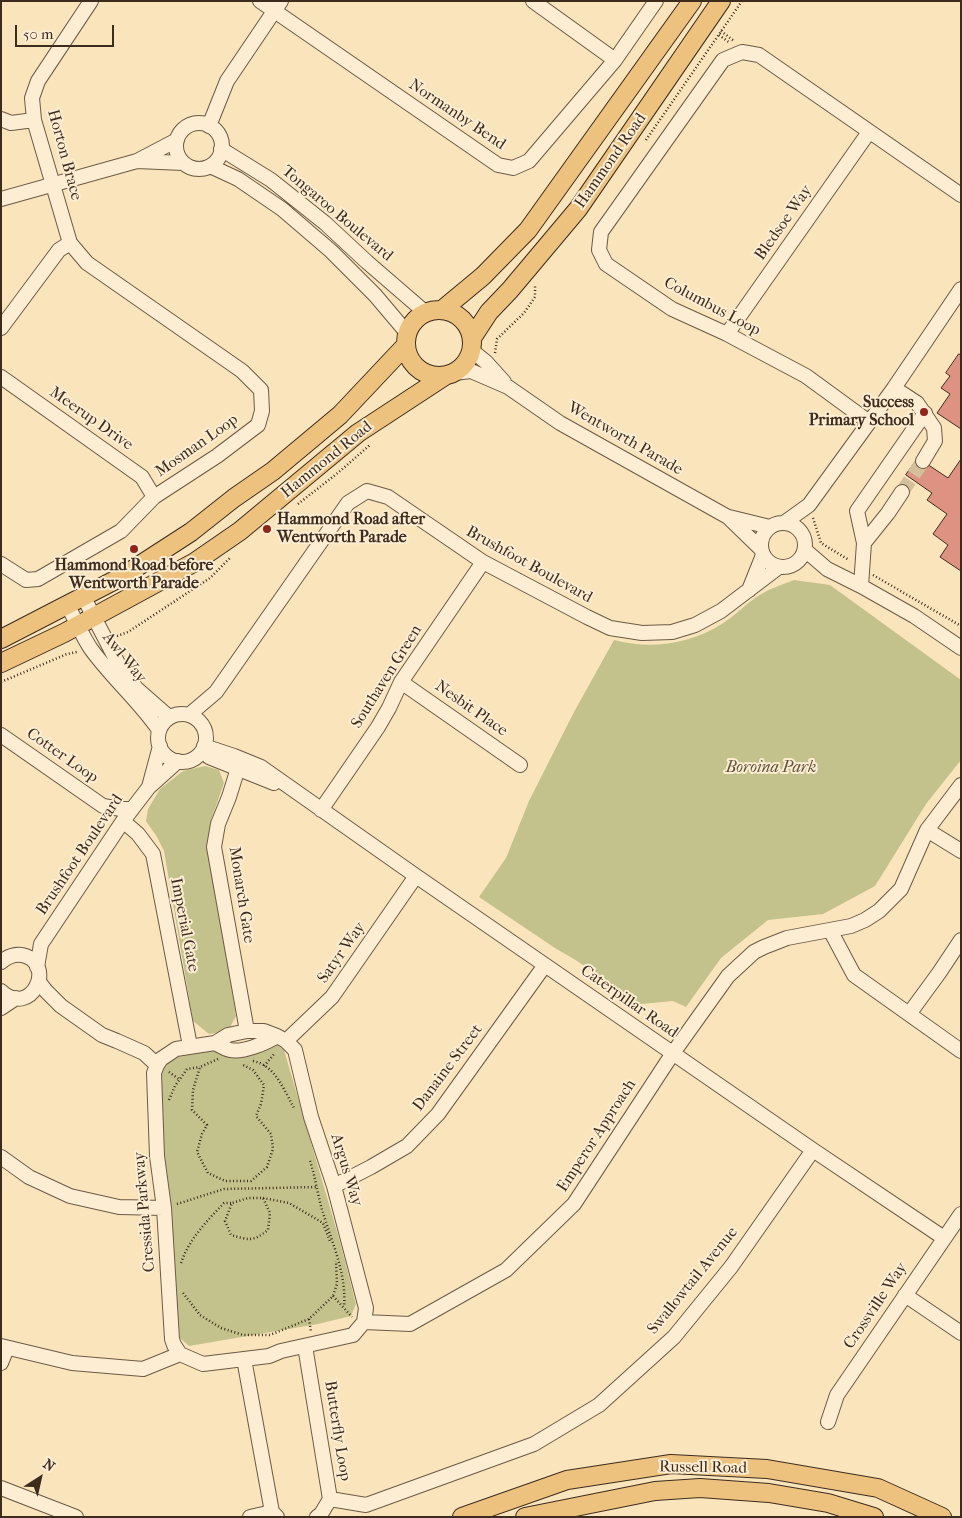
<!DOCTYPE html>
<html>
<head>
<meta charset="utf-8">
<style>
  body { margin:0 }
  #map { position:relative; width:962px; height:1518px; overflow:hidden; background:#fae4bb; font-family:"IM FELL French Canon",serif }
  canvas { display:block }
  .frame { position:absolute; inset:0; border:2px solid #3d2c1e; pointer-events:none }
  .north { position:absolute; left:15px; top:1453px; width:50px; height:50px; -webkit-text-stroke:4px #fcedd3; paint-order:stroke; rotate:35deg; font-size:14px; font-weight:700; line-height:20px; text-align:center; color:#3d2c1e }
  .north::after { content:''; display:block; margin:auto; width:18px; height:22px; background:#3d2c1e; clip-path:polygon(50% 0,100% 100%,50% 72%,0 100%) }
  .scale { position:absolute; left:15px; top:25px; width:99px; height:22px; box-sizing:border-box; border:2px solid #3d2c1e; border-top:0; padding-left:6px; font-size:15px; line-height:18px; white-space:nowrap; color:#3d2c1e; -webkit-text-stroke:4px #fcedd3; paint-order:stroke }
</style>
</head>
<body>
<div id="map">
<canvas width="962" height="1518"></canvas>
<div class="frame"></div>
<div class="north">N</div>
<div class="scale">50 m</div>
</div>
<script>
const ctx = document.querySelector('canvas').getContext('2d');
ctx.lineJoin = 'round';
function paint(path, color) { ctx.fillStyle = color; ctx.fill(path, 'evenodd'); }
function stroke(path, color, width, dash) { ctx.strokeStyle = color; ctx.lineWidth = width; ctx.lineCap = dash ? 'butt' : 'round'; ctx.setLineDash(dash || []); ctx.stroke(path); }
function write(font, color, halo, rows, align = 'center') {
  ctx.font = font + ' "IM FELL French Canon",serif'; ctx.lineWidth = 4; ctx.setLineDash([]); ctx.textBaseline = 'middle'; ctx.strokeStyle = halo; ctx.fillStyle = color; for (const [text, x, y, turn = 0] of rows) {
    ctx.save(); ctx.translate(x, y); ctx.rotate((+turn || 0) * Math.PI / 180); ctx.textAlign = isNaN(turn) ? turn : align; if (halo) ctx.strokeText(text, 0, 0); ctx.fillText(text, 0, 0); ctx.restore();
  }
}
paint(new Path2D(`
  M 794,580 L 830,585 L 961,680 L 961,760 L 926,804 L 875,886 L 823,914 L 768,920 L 721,958 L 686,1007 L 673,1001 L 641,1004 L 577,961 L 555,948 L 479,897 L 506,858 L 529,801 L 574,712 L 614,640 C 650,650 690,644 722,624 C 734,616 744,606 755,598 C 766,590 781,585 794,580 Z
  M 205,766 L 219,770 L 224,783 L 211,820 L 208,844 L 236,1016 L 228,1031 L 209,1034 L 193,1021 L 164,851 L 157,837 L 146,821 L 148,809 L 160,789 L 183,771 Z
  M 268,1039 L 284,1050 L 340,1242 L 356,1304 L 351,1316 L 318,1324 L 189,1346 L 180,1338 L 170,1258 L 159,1096 L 161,1067 L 167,1059 Z`), '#c3c28c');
const building = new Path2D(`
  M 959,354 L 961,355 L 961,429 L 937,413 L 950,394 L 941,388 L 950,376 L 946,373 Z
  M 918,458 L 948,478 L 961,459 L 961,571 L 940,557 L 948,545 L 933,534 L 947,514 L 927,500 L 932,493 L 906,475 Z`);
paint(building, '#dd9282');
stroke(building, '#3d2c1e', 1);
stroke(new Path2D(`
  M 902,492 L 923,461`), '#d4bf9c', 14, [14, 7]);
const minor = new Path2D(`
  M 260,1 L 498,165 L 513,168 L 529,161 L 615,60 L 656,1
  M 533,1 L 615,60
  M 1,119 L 11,123 L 34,120
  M176 146a23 23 0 1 1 46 0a23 23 0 1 1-46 0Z
  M 209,126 L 227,81 L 281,1
  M 221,149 L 271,180 L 325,223 L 367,262 L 426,313
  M 137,161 L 183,163
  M 210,166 L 238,179 L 282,209 L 331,251 L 375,295 L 408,334
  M 1,199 L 137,161 L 177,140
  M 1,328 L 59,250 L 70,243
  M 727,334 L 869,132
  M 471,350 L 486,362 L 504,382
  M 454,373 L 471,371 L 508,387 L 560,423 L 728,517 L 761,549
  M 1,377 L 142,477 L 154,497
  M 894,388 L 917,403 L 934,428 L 935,441 L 923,461
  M 869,422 L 806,376 L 727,334 L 672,309 L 606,264 L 599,250 L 601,232 L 723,60 L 742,52 L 759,55 L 961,195
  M 729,517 L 770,527
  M761 545a22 22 0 1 1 44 0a22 22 0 1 1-44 0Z
  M 784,523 L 809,505 L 894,388 L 961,289
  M 864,543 L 888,513 L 902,492
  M 805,550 L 827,569 L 861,586 L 914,616 L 961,648
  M 1,564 L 26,580 L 38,579 L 121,531 L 154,497 L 217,456 L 258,425 L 262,411 L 261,390 L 242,371 L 87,263 L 70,243 L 34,120 L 32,98 L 38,81 L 91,1
  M 861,586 L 864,543 L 857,511 L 925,413
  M 749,590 L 763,555
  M 83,596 L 122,671 L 137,689 L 169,717
  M 67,605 C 75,618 83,638 91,649 C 112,678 139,701 159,730
  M 401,682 L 520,765
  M158 738a24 24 0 1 1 48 0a24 24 0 1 1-48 0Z
  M 189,715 L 216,692 L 348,503 L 367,491 L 388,497 L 483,562 L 587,617 L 610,628 L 642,633 L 672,632 L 695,625 L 721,611 L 779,567
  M 1,735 L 103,806 L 121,809 L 132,809
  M 204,746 L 234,756 L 261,767 L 416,876 L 813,1150 L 944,1238
  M 209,757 L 274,783
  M 238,768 L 229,797 L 218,824 L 214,847 L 247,1031
  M 149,787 L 160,746
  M 321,810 L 378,727 L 389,708 L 401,682 L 483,562
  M 123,821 L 138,834 L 153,854 L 190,1046
  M 927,830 L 961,851
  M 830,930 L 854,975 L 961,1051
  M 1,962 C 7,957 14,954 22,955 C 58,963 31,1019 1,991
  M 37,967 L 41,944 L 123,821 L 149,787 L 178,761
  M 39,982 L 46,991 L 61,1006 L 102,1035 L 117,1041 L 144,1053 L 157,1065 L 161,1059 L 176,1049 L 215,1043 L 228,1035 L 247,1031 L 264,1031 L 277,1036 L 286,1041 L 295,1050 L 311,1117 L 334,1186 L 366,1308 L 364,1322
  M 1,1008 L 16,998
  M 909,1014 L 939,973 L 961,940
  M 286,1041 L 332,997 L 416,876
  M 215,1043 C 219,1045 225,1049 230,1050 C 243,1053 266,1043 277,1036
  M 157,1065 L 154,1073 L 157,1156 L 164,1208 L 172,1339 L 174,1345 L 180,1354
  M 1,1157 L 29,1177 L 70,1196 L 119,1207 L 164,1208
  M 334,1186 L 371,1167 L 407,1146 L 438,1114 L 545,965
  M 905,1295 L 961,1333
  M 364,1322 L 410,1324 L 506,1270 L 574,1204 L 673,1053 L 728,976 L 754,952 L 764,947 L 787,938 L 851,926 L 865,920 L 879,911 L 901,889 L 927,830 L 961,785
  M 1,1346 L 72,1363 L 143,1369 L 180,1354 L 203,1364 L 269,1356 L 281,1351 L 353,1335 L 364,1322
  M 305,1346 L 330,1499 L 321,1514 L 317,1517
  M 244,1359 L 272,1512 L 277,1517
  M 1,1363 L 7,1348
  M 828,1422 L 837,1395 L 961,1214
  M 1,1488 L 76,1517
  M 330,1499 L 366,1505 L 534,1444 L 599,1405 L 674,1337 L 731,1267 L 813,1150
  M 250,1517 L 272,1512`);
const major = new Path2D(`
  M 442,310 L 483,276 L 528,230 L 692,1
  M406 343a33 33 0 1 1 66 0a33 33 0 1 1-66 0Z
  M 472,338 L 489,312 L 510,290 L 578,209 L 721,1
  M 1,639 L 123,576 L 191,532 L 234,498 L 273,471 L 340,415 L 406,345
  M 1,663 L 64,633 L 195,562 L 240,531 L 358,433 L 445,376
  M 462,1517 L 567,1480 L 671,1464 L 767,1469 L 878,1488 L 942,1517
  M 525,1517 L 655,1491 L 700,1488 L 769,1493 L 828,1503 L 874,1517`);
stroke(minor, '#6c5a45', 16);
stroke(major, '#3d2c1e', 20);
stroke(new Path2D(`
  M 721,31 L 734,41
  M 719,35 L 730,43
  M 646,140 L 742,1
  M 495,353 L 497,339 L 524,313 L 535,297 L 535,284
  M 298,504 L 339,472 L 371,444
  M 813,518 L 821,543 L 849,560
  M 873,575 L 961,626
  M 117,636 L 128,632 L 210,578 L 231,557
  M 1,682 L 67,654 L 77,652
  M 218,1059 L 200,1067 L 193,1090 L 192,1110 L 207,1125 L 202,1134 L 197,1152 L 208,1173 L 225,1181 L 251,1181 L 267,1167 L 273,1149 L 271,1134 L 256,1116 L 261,1104 L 264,1085 L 253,1070 L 241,1064
  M 253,1061 C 275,1065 284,1090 294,1108
  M 264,1066 L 275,1053
  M 169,1072 L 180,1080
  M 169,1100 L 175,1086 L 187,1069 L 200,1067
  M 310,1161 C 315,1176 317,1191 321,1206 C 330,1238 347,1273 344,1307
  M 263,1198 L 289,1203 L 323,1223 L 330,1241
  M 177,1204 L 224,1189 L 317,1187
  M 181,1263 C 189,1239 207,1221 224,1203 L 232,1203 L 225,1221 L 231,1235 C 248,1240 253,1242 268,1230 L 270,1213 L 263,1198 L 248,1198 L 232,1203
  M 183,1293 L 200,1315 L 221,1328 L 243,1335 L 270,1335 L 309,1319 L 333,1296 L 337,1284 L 336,1261
  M 333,1296 L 352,1317
  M 309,1319 L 311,1332`), '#3d2c1e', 2.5, [1, 2.5]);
stroke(minor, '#fcedd3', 14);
stroke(major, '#edc27e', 18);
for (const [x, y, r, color] of [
  [924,412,5,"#8f2418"],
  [267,529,5,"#8f2418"],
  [134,549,5,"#8f2418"]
]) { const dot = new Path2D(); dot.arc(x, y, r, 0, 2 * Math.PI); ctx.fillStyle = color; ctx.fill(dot); stroke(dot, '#fcedd3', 2); }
write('16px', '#3d2c1e', '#fcedd3', [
  ["Normanby Bend",457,115,34],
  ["Horton Brace",64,155,75],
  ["Hammond Road",611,161,-55],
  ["Tongaroo Boulevard",337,214,40],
  ["Bledsoe Way",784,223,-55],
  ["Columbus Loop",712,307,28],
  ["Meerup Drive",91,419,35],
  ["Wentworth Parade",625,439,30],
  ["Mosman Loop",197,446,-35],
  ["Hammond Road",327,460,-39],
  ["Brushfoot Boulevard",529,565,29],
  ["Awl Way",124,658,51],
  ["Southaven Green",387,677,-58],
  ["Nesbit Place",471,709,35],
  ["Cotter Loop",62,756,35],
  ["Brushfoot Boulevard",80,855,-56],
  ["Monarch Gate",241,895,81],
  ["Imperial Gate",184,925,79],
  ["Satyr Way",342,953,-55],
  ["Caterpillar Road",629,1002,35],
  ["Danaine Street",448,1068,-53],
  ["Emperor Approach",597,1136,-57],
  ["Argus Way",346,1170,73],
  ["Cressida Parkway",145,1212,-95],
  ["Swallowtail Avenue",693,1281,-51],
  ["Crossville Way",876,1306,-56],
  ["Butterfly Loop",337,1431,81],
  ["Russell Road",703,1468,1]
]);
write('bold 16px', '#3d2c1e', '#fcedd3', [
  ["Success",914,403],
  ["Primary School",914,421],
  ["Hammond Road after",277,520,"left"],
  ["Wentworth Parade",277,538,"left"],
  ["Hammond Road before",134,566,"center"],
  ["Wentworth Parade",134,584,"center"]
], 'right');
write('italic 16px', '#5e523a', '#fcedd3', [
  ["Boroina Park",771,768]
]);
</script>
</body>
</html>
